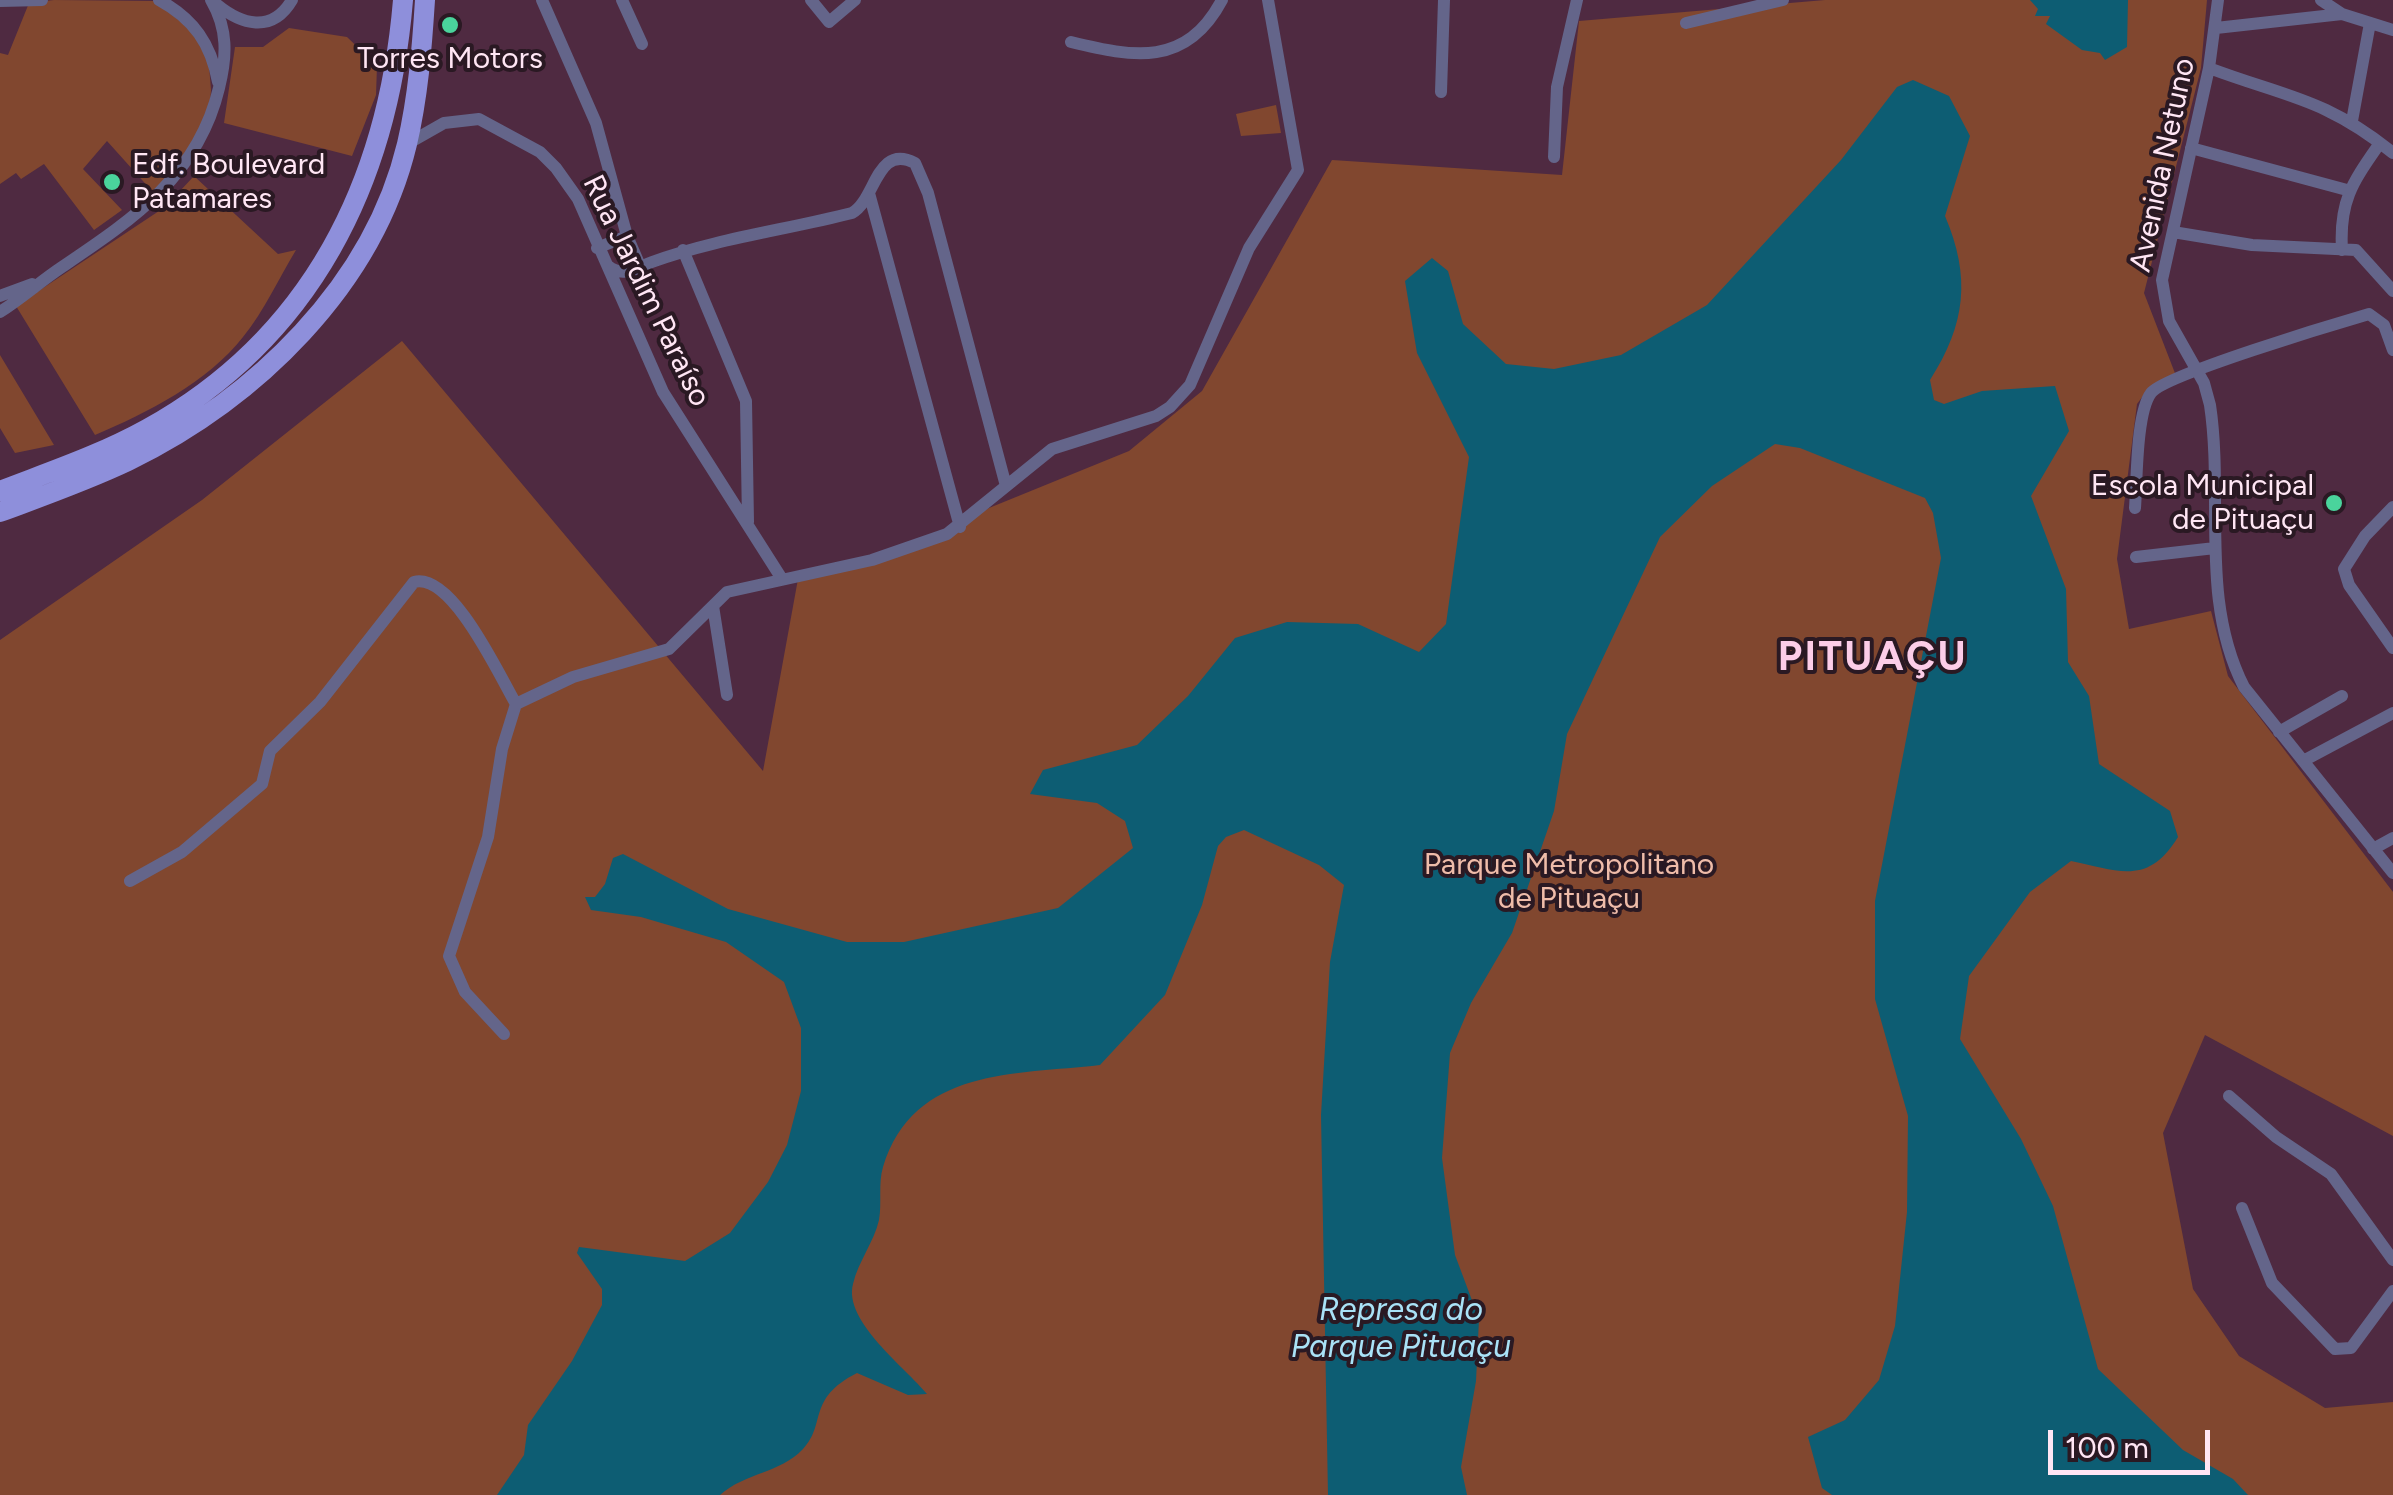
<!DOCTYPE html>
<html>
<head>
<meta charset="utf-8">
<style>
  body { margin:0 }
  #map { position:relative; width:2393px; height:1495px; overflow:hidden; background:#4f2a41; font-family:Figtree,sans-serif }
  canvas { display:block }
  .scale { position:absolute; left:2048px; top:1430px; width:162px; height:45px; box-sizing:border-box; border:5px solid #ffe6f4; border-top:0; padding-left:12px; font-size:30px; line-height:35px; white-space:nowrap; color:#ffe6f4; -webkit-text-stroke:8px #2a1923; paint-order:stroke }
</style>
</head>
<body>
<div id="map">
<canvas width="2393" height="1495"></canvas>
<div class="scale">100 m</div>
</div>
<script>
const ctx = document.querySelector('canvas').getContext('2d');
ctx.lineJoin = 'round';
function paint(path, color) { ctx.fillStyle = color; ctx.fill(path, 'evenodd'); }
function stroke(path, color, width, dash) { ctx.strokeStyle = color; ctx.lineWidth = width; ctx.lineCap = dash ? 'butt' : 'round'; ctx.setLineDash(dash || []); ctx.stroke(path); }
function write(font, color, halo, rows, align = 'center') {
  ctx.font = font + ' Figtree,sans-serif'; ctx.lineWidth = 8; ctx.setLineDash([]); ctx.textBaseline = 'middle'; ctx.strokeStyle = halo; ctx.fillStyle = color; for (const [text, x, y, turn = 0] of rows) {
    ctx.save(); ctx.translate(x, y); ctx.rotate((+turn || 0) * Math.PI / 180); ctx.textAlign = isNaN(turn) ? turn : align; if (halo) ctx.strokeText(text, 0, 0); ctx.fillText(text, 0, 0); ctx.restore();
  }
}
paint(new Path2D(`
  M 54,0 L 157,1 L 198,37 L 209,65 L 211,90 L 208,135 L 167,190 L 151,190 L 107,141 L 83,169 L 122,210 L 94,230 L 44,164 L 21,179 L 16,173 L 0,184 L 0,53 L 8,55 L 29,3 Z
  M 1825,0 L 2207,0 L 2201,68 L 2144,293 L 2178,381 L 2149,388 L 2137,404 L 2117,559 L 2129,629 L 2211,611 L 2228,676 L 2393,892 L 2393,1136 L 2205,1035 L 2163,1133 L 2193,1289 L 2239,1356 L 2325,1408 L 2393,1402 L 2393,1495 L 0,1495 L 0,640 L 202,500 L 402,341 L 763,771 L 798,579 L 897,557 L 989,508 L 1129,451 L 1202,391 L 1332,160 L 1562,175 L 1579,21 Z
  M 289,28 L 347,37 L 377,66 L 376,95 L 352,156 L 224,123 L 235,47 L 263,47 Z
  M 1276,105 L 1281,133 L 1241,136 L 1236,114 Z
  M 194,176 L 278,254 L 296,250 C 279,278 264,311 243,337 C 208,382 147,413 95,435 L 16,306 L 165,207 Z
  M 0,355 L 54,445 L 15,453 L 0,428 Z`), '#81472f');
paint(new Path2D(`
  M 2030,0 L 2128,0 L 2127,47 L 2105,60 L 2100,53 L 2082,50 L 2046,24 L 2050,16 L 2035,16 L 2038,9 Z
  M 1913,80 L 1949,96 L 1970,136 L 1945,216 C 1971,277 1966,324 1930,380 L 1934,400 L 1944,404 L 1982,391 L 2055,386 L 2069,431 L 2031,496 L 2066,589 L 2068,662 L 2089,696 L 2099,764 L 2170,811 L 2178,837 C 2148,886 2119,871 2071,861 L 2030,892 L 1969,976 L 1960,1039 L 2021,1139 L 2053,1206 L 2098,1369 L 2183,1450 L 2233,1479 L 2248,1495 L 1832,1495 L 1822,1488 L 1808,1437 L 1845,1420 L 1879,1380 L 1895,1326 L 1907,1212 L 1908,1116 L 1875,999 L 1875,901 L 1941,558 L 1933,513 L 1925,498 L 1800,448 L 1775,444 L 1712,486 L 1660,537 L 1567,734 L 1554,811 L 1512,933 L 1471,1003 L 1450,1053 L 1442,1158 L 1455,1255 L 1479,1319 L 1476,1381 L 1461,1467 L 1467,1495 L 1328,1495 L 1321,1115 L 1330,962 L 1344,885 L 1319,865 L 1244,830 L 1226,837 L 1218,846 L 1202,905 L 1165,995 L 1100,1065 C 1015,1075 914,1067 883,1167 C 878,1183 882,1203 879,1220 C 874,1242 858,1262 853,1284 C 843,1321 906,1368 927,1394 L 908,1395 L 857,1373 C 806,1399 827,1424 803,1449 C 779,1474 746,1472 720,1495 L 497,1495 L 524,1455 L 528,1425 L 572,1361 L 602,1305 L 602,1289 L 577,1253 L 579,1247 L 685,1261 L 730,1233 L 768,1182 L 787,1145 L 801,1091 L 801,1028 L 784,982 L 726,942 L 641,917 L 591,910 L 585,897 L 595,897 L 605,884 L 613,858 L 623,854 L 728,909 L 847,942 L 904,942 L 1058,908 L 1133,848 L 1125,821 L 1097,803 L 1030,794 L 1043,770 L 1137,745 L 1188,696 L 1235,638 L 1287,622 L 1358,624 L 1419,652 L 1446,624 L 1469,457 L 1417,353 L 1405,281 L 1432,258 L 1448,271 L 1463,324 L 1506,364 L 1554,369 L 1621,355 L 1707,305 L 1841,160 L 1897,87 Z`), '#0d5d73');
stroke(new Path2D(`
  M 159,0 C 194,19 211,44 218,82
  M 542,0 L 596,123 L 627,236 L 640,266
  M 622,0 L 642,44
  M 811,0 L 829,22 L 855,0
  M 2218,0 L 2209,68 L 2162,280 L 2169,321 L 2204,383 L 2210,405 C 2224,498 2199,599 2244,687 L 2393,873
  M 2321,0 L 2342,14 L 2393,30
  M 0,1 L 42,0
  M 215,3 C 241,25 272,34 292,0
  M 1686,23 L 1783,0
  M 2216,28 L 2342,14
  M 1071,42 C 1133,57 1186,68 1222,0
  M 2209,68 C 2286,97 2325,98 2393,153
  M 1441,92 L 1444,0
  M 2352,121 L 2370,23
  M 407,144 L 444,123 L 479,119 L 540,152 L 556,168 L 578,199 L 663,392 L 782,579
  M 2191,148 L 2347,190
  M 1554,157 L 1557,87 L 1577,0
  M 869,193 L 960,527
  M 2173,232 L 2252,245 L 2356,250 L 2393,291
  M 597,248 L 627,236
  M 683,250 L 746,401 L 748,522
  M 2342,250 C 2339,200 2353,182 2380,143
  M 608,266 C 623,278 636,268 652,262 C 715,239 785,230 852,213 C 876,200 876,143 915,163 L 928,193 L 1006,486
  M 0,296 L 32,284
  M 0,312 C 22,298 41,281 62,267 C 133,219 198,176 219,88 C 227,56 228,29 211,0
  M 2393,507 L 2365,536 L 2344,569 L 2349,585 L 2393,648
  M 2135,508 C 2137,482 2136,413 2151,393 C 2164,375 2338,323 2369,314 L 2384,325 L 2393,350
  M 2136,557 L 2215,548
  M 713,606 L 727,695
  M 2279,732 L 2342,696
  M 2303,761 L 2393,713
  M 2373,849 L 2393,838
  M 130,881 L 182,852 L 262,784 L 270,751 L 320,702 L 414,582 C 452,572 499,675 516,704
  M 504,1034 L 465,992 L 449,956 L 488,837 L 502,749 L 516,704 L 573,677 L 669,649 L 727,592 L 872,560 L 947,534 L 1052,449 L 1156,416 L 1170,407 L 1190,385 L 1249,248 L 1298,170 L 1268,0
  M 2229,1096 L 2276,1137 L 2331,1174 L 2393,1260
  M 2242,1208 L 2272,1283 L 2335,1349 L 2351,1348 L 2393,1291`), '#64658a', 12);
stroke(new Path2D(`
  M 0,491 C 49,472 100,455 147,429 C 312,338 388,182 403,0
  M 0,512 C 43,496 86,481 128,461 C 255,399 373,286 407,144 C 418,97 422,48 425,0`), '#8e8fdb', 20);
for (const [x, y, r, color] of [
  [450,25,10,"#4ad49c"],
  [112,182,10,"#4ad49c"],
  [2334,503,10,"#4ad49c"]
]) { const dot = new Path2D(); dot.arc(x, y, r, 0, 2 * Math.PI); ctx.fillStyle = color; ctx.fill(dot); stroke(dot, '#2a1923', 4); }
write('30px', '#ffe6f4', '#2a1923', [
  ["Torres Motors",450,59],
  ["Edf. Boulevard",132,165,"left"],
  ["Patamares",132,199,"left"],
  ["Escola Municipal",2314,486,"right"],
  ["de Pituaçu",2314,520,"right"]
]);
write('30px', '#ffe6f4', '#2a1923', [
  ["Avenida Netuno",2163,165,-78],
  ["Rua Jardim Paraíso",646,291,64]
]);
write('30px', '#efbca9', '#2a1923', [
  ["Parque Metropolitano",1569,865],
  ["de Pituaçu",1569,899]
]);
write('italic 32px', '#a9e2f7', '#2a1923', [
  ["Represa do",1401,1311],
  ["Parque Pituaçu",1401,1348]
]);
ctx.letterSpacing = '2.5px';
write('bold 40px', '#fccde8', '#2a1923', [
  ["PITUAÇU",1873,658]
]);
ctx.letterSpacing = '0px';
</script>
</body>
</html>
